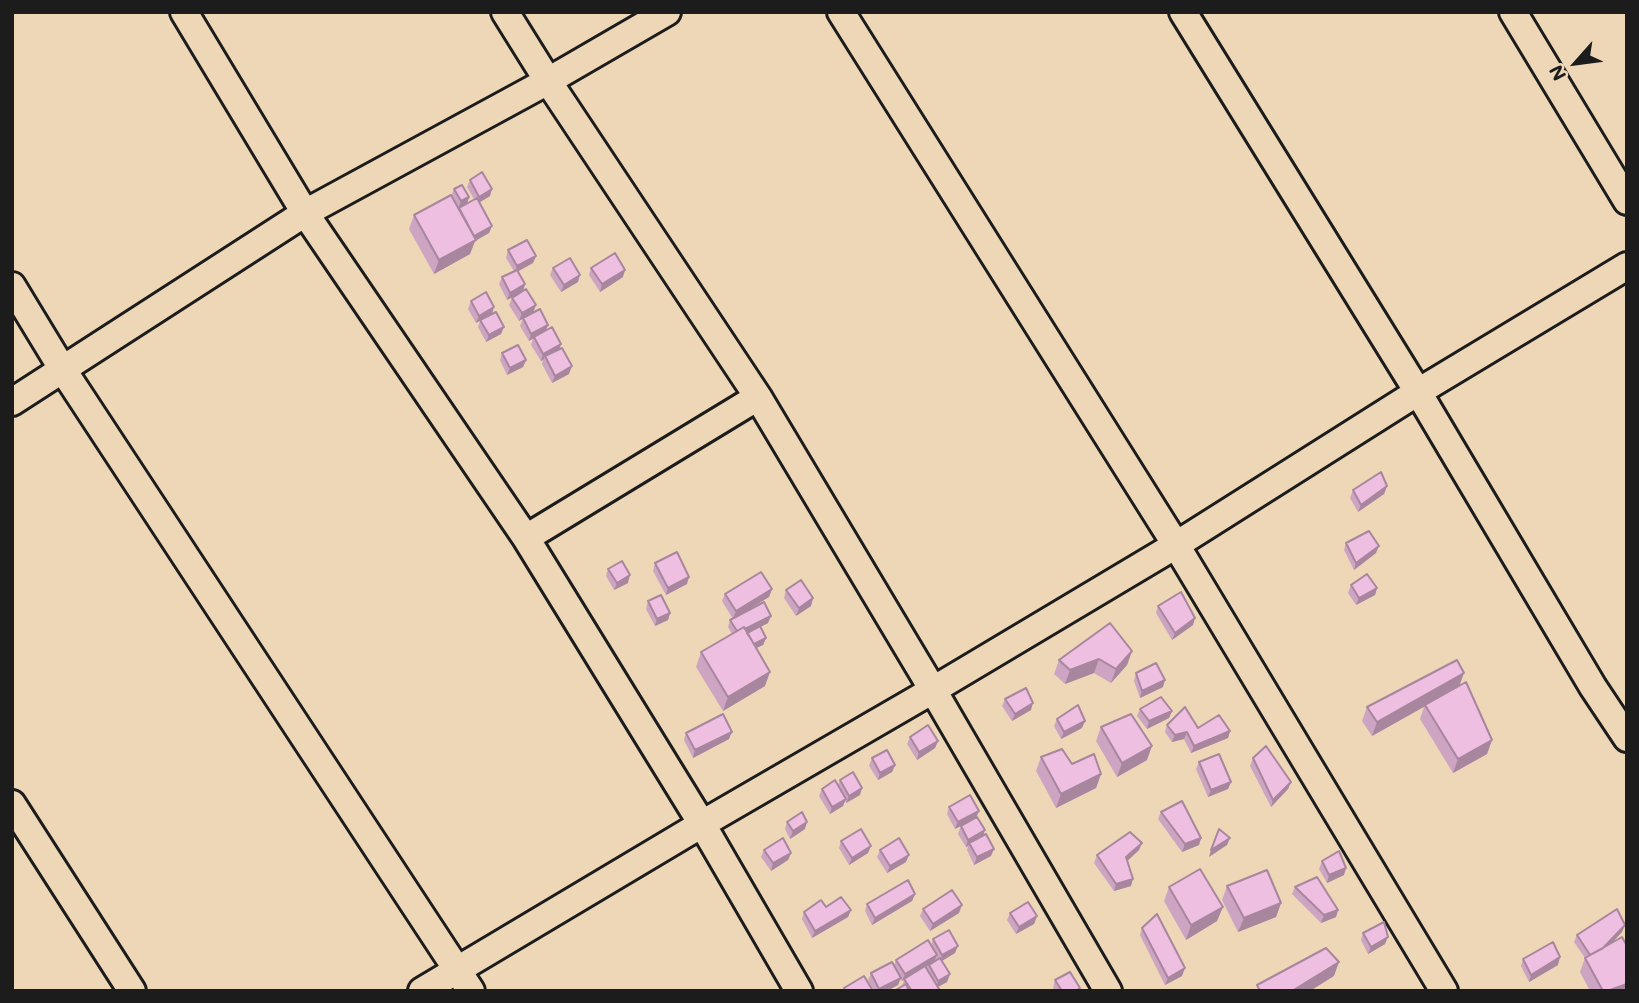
<!DOCTYPE html>
<html>
<head>
<meta charset="utf-8">
<style>
  body { margin:0 }
  #map { position:relative; width:1639px; height:1003px; overflow:hidden; background:#edd7b6; font-family:Mali,sans-serif }
  canvas { display:block }
  .frame { position:absolute; inset:0; border:14px solid #1c1c1c; pointer-events:none }
  .north { position:absolute; left:1541px; top:28px; width:70px; height:70px; -webkit-text-stroke:5px #edd7b6; paint-order:stroke; rotate:242deg; font-size:19px; font-weight:700; line-height:28px; text-align:center; color:#1c1c1c }
  .north::after { content:''; display:block; margin:auto; width:24px; height:32px; background:#1c1c1c; clip-path:polygon(50% 0,100% 100%,50% 72%,0 100%) }
</style>
</head>
<body>
<div id="map">
<canvas width="1639" height="1003"></canvas>
<div class="frame"></div>
<div class="north">N</div>
</div>
<script>
const ctx = document.querySelector('canvas').getContext('2d');
ctx.lineJoin = 'round';
function stroke(path, color, width, dash) { ctx.strokeStyle = color; ctx.lineWidth = width; ctx.lineCap = dash ? 'butt' : 'round'; ctx.setLineDash(dash || []); ctx.stroke(path); }
function paint(path, color) { ctx.fillStyle = color; ctx.fill(path, 'evenodd'); }
const street = new Path2D(`
  M 184,12 L 305,213 L 526,538 L 702,824 L 799,991
  M 505,12 L 548,81 L 758,397 L 933,690 L 1108,991
  M 841,12 L 1176,545 L 1444,991
  M 1183,12 L 1418,392 L 1593,687 L 1627,738
  M 1513,12 L 1627,201
  M 12,286 L 63,370 L 471,991
  M 12,402 L 305,213 L 548,81 L 667,12
  M 526,538 L 758,397
  M 12,804 L 132,991
  M 422,991 L 702,824 L 933,690 L 1176,545 L 1418,392 L 1627,266`);
stroke(street, '#1c1c1c', 32);
stroke(street, '#edd7b6', 26);
paint(new Path2D(`
  M 470,180 L 490,196 L 479,202 L 492,226 L 489,233 L 475,241 L 470,254 L 434,274 L 409,229 L 414,215 L 451,196 L 454,189 L 469,197 L 467,203 L 474,199 L 467,187 Z
  M 508,250 L 533,263 L 518,271 L 525,284 L 523,291 L 533,313 L 548,325 L 546,330 L 559,349 L 569,374 L 552,383 L 542,364 L 543,360 L 541,361 L 531,345 L 533,338 L 529,341 L 520,326 L 523,318 L 519,321 L 509,305 L 512,298 L 516,295 L 507,300 L 499,284 L 502,277 L 514,271 L 506,258 Z
  M 553,268 L 578,282 L 561,292 L 550,275 Z
  M 591,268 L 623,277 L 600,292 L 589,275 Z
  M 471,301 L 492,314 L 501,334 L 486,342 L 478,327 L 480,321 L 476,323 L 468,309 Z
  M 502,353 L 526,360 L 523,367 L 507,375 L 500,360 Z
  M 1387,486 L 1384,494 L 1358,512 L 1350,498 L 1353,490 Z
  M 1346,543 L 1376,553 L 1354,570 L 1344,550 Z
  M 655,563 L 687,584 L 666,595 L 653,571 Z
  M 608,569 L 628,583 L 614,590 L 606,576 Z
  M 1351,585 L 1377,588 L 1375,595 L 1356,605 L 1348,593 Z
  M 772,589 L 769,597 L 733,619 L 722,601 L 725,594 Z
  M 786,590 L 813,598 L 811,606 L 796,616 L 784,598 Z
  M 648,601 L 670,613 L 668,620 L 655,626 L 646,609 Z
  M 1158,606 L 1193,625 L 1172,640 L 1156,613 Z
  M 730,620 L 768,623 L 760,627 L 766,638 L 763,645 L 756,648 L 765,686 L 723,711 L 696,667 L 701,652 L 732,634 L 728,627 Z
  M 1132,651 L 1127,665 L 1111,683 L 1094,673 L 1065,684 L 1054,674 L 1059,660 Z
  M 1136,673 L 1163,687 L 1140,698 L 1134,681 Z
  M 1460,686 L 1492,740 L 1487,754 L 1453,773 L 1420,719 L 1424,707 L 1372,736 L 1362,721 L 1367,707 Z
  M 1005,699 L 1031,710 L 1012,721 L 1002,706 Z
  M 1140,709 L 1172,711 L 1169,718 L 1147,729 L 1137,716 Z
  M 1057,719 L 1082,728 L 1061,739 L 1054,726 Z
  M 1167,725 L 1198,728 L 1230,731 L 1228,738 L 1191,753 L 1184,739 L 1172,742 L 1165,732 Z
  M 1101,727 L 1147,760 L 1117,777 L 1096,741 Z
  M 686,733 L 729,739 L 693,758 L 684,740 Z
  M 910,737 L 938,741 L 935,748 L 917,760 L 907,744 Z
  M 1041,757 L 1072,764 L 1101,774 L 1096,788 L 1056,808 L 1036,771 Z
  M 872,758 L 895,765 L 892,772 L 878,780 L 869,766 Z
  M 1253,758 L 1291,782 L 1288,789 L 1271,807 L 1250,766 Z
  M 1199,762 L 1231,782 L 1228,789 L 1208,797 L 1196,769 Z
  M 840,780 L 860,795 L 846,803 L 845,801 L 843,806 L 830,814 L 819,796 L 822,789 L 838,785 Z
  M 949,807 L 977,818 L 985,830 L 983,836 L 991,856 L 974,865 L 967,850 L 968,846 L 966,847 L 958,834 L 961,826 L 970,821 L 955,829 L 947,814 Z
  M 1161,812 L 1201,838 L 1199,845 L 1182,852 L 1158,819 Z
  M 787,822 L 805,829 L 790,839 L 785,829 Z
  M 841,841 L 868,853 L 849,865 L 839,848 Z
  M 1142,843 L 1139,850 L 1127,861 L 1131,886 L 1114,891 L 1094,863 L 1097,855 Z
  M 764,850 L 791,853 L 788,860 L 771,871 L 761,857 Z
  M 880,850 L 906,862 L 887,873 L 877,857 Z
  M 1322,861 L 1344,875 L 1327,883 L 1319,869 Z
  M 1227,886 L 1281,903 L 1276,917 L 1238,932 L 1222,900 Z
  M 1169,887 L 1217,921 L 1186,940 L 1164,901 Z
  M 1295,887 L 1338,910 L 1336,917 L 1321,923 L 1292,894 Z
  M 915,894 L 912,901 L 872,925 L 865,911 L 867,904 Z
  M 826,907 L 851,910 L 848,917 L 812,938 L 802,919 L 804,912 Z
  M 923,909 L 959,913 L 930,931 L 920,916 Z
  M 1010,913 L 1037,916 L 1034,924 L 1016,934 L 1007,920 Z
  M 1142,928 L 1182,976 L 1165,985 L 1140,935 Z
  M 1622,932 L 1613,942 L 1627,991 L 1590,991 L 1580,972 L 1585,958 L 1574,942 L 1577,935 Z
  M 1363,933 L 1385,944 L 1368,954 L 1361,940 Z
  M 933,939 L 955,953 L 942,961 L 950,974 L 947,982 L 937,987 L 938,991 L 894,991 L 902,986 L 904,980 L 902,981 L 900,979 L 898,985 L 887,991 L 874,991 L 868,980 L 871,973 L 894,965 L 896,960 L 931,945 Z
  M 1523,959 L 1558,965 L 1529,982 L 1521,966 Z
  M 1055,980 L 1080,988 L 1079,991 L 1055,991 L 1053,988 Z`), '#cda4c2');
paint(new Path2D(`
  M 492,189 L 490,196 L 477,204 L 479,197 Z
  M 469,197 L 467,204 L 458,209 L 461,201 Z
  M 492,226 L 489,233 L 475,241 L 470,254 L 434,274 L 439,260 L 474,236 Z
  M 536,256 L 533,263 L 515,273 L 517,266 Z
  M 625,270 L 623,277 L 600,292 L 602,284 Z
  M 580,275 L 578,282 L 561,292 L 564,285 Z
  M 525,284 L 523,292 L 507,300 L 510,293 Z
  M 536,305 L 533,313 L 519,321 L 522,313 Z
  M 494,307 L 492,314 L 476,323 L 479,316 Z
  M 548,325 L 545,332 L 529,341 L 531,334 Z
  M 504,327 L 501,334 L 486,342 L 489,335 Z
  M 561,344 L 559,351 L 545,356 L 543,360 L 541,361 L 543,354 Z
  M 526,360 L 523,367 L 507,375 L 510,368 Z
  M 572,366 L 569,374 L 552,383 L 555,376 Z
  M 1387,486 L 1384,494 L 1358,512 L 1361,505 Z
  M 1379,546 L 1376,553 L 1354,570 L 1356,563 Z
  M 630,575 L 628,583 L 614,590 L 617,583 Z
  M 689,577 L 687,584 L 666,595 L 668,588 Z
  M 1377,588 L 1375,595 L 1356,605 L 1359,598 Z
  M 772,589 L 769,597 L 733,619 L 736,611 Z
  M 813,598 L 811,606 L 796,616 L 799,608 Z
  M 670,613 L 668,620 L 655,626 L 657,619 Z
  M 771,616 L 768,623 L 735,640 L 737,633 Z
  M 1195,618 L 1193,625 L 1172,640 L 1175,633 Z
  M 766,638 L 763,645 L 750,651 L 753,644 Z
  M 1132,651 L 1127,665 L 1111,683 L 1116,669 Z
  M 1099,659 L 1094,673 L 1065,684 L 1070,670 Z
  M 770,672 L 765,686 L 723,711 L 728,697 Z
  M 1464,673 L 1459,687 L 1372,736 L 1377,722 Z
  M 1165,680 L 1163,687 L 1140,698 L 1142,691 Z
  M 1033,703 L 1031,710 L 1012,721 L 1015,714 Z
  M 1172,711 L 1169,718 L 1147,729 L 1149,721 Z
  M 1085,721 L 1082,728 L 1061,739 L 1064,732 Z
  M 1230,731 L 1228,738 L 1191,753 L 1194,746 Z
  M 732,732 L 729,739 L 693,758 L 695,750 Z
  M 1187,732 L 1184,739 L 1172,742 L 1175,735 Z
  M 1492,740 L 1487,754 L 1453,773 L 1458,759 Z
  M 938,741 L 935,748 L 917,760 L 919,752 Z
  M 1152,746 L 1147,760 L 1117,777 L 1122,763 Z
  M 895,765 L 892,772 L 878,780 L 880,773 Z
  M 1101,774 L 1096,788 L 1056,808 L 1061,794 Z
  M 1231,782 L 1228,789 L 1208,797 L 1211,790 Z
  M 1291,782 L 1288,789 L 1271,807 L 1273,800 Z
  M 862,788 L 860,795 L 846,803 L 849,796 Z
  M 846,799 L 843,806 L 830,814 L 832,807 Z
  M 979,811 L 976,818 L 955,829 L 958,822 Z
  M 807,822 L 805,829 L 790,839 L 793,831 Z
  M 985,830 L 982,838 L 969,843 L 968,846 L 966,847 L 968,840 Z
  M 1201,838 L 1199,845 L 1182,852 L 1185,844 Z
  M 1230,838 L 1227,845 L 1209,857 L 1211,850 Z
  M 1142,843 L 1139,850 L 1123,865 L 1126,857 Z
  M 871,846 L 868,853 L 849,865 L 852,858 Z
  M 994,849 L 991,856 L 974,865 L 977,857 Z
  M 791,853 L 788,860 L 771,871 L 773,863 Z
  M 909,855 L 906,862 L 887,873 L 890,866 Z
  M 1346,868 L 1344,875 L 1327,883 L 1329,875 Z
  M 1133,879 L 1131,886 L 1114,891 L 1116,884 Z
  M 915,894 L 912,901 L 872,925 L 875,918 Z
  M 1281,903 L 1276,917 L 1238,932 L 1244,918 Z
  M 962,905 L 959,913 L 930,931 L 933,924 Z
  M 1223,907 L 1217,921 L 1186,940 L 1191,925 Z
  M 851,910 L 848,917 L 812,938 L 815,931 Z
  M 1338,910 L 1336,917 L 1321,923 L 1324,915 Z
  M 1037,916 L 1034,924 L 1016,934 L 1019,927 Z
  M 1625,925 L 1622,932 L 1590,966 L 1593,959 Z
  M 1388,937 L 1385,944 L 1368,954 L 1371,947 Z
  M 958,946 L 955,953 L 940,962 L 942,955 Z
  M 937,955 L 934,962 L 902,981 L 905,974 Z
  M 1560,957 L 1558,965 L 1529,982 L 1531,975 Z
  M 1339,962 L 1334,976 L 1310,991 L 1292,991 Z
  M 1185,968 L 1182,976 L 1165,985 L 1168,978 Z
  M 950,974 L 947,982 L 936,988 L 938,981 Z
  M 901,978 L 898,985 L 887,991 L 878,991 L 879,989 Z
  M 1627,984 L 1627,991 L 1607,991 Z`), '#a7869e');
const building = new Path2D(`
  M 482,172 L 492,189 L 479,197 L 470,180 Z
  M 462,185 L 469,197 L 461,201 L 454,189 Z
  M 451,195 L 476,240 L 439,260 L 414,215 Z
  M 477,198 L 492,226 L 474,236 L 459,208 Z
  M 527,240 L 536,256 L 517,266 L 508,250 Z
  M 615,253 L 625,270 L 602,284 L 591,268 Z
  M 570,258 L 580,275 L 564,285 L 553,268 Z
  M 517,270 L 525,284 L 510,293 L 502,277 Z
  M 526,289 L 536,305 L 522,313 L 512,298 Z
  M 486,292 L 494,307 L 479,316 L 471,301 Z
  M 540,309 L 548,325 L 531,334 L 523,318 Z
  M 496,312 L 504,327 L 489,335 L 480,320 Z
  M 552,327 L 561,344 L 543,354 L 534,337 Z
  M 518,345 L 526,360 L 510,368 L 502,353 Z
  M 562,348 L 572,366 L 555,376 L 545,356 Z
  M 1381,472 L 1387,486 L 1361,505 L 1353,490 Z
  M 1369,531 L 1379,546 L 1356,563 L 1346,543 Z
  M 677,552 L 689,577 L 668,588 L 655,563 Z
  M 622,561 L 630,575 L 617,583 L 608,569 Z
  M 761,572 L 772,589 L 736,611 L 725,594 Z
  M 1367,574 L 1377,588 L 1359,598 L 1351,585 Z
  M 801,580 L 813,598 L 799,608 L 786,590 Z
  M 1181,592 L 1195,618 L 1175,633 L 1158,606 Z
  M 661,595 L 670,613 L 657,619 L 648,601 Z
  M 764,602 L 771,616 L 745,629 L 744,627 L 737,631 L 730,620 Z
  M 1110,623 L 1132,651 L 1116,669 L 1099,659 L 1070,670 L 1059,660 Z
  M 760,626 L 766,638 L 754,644 L 747,633 Z
  M 744,627 L 770,672 L 728,697 L 701,652 Z
  M 1457,660 L 1464,673 L 1377,722 L 1367,707 Z
  M 1156,663 L 1165,680 L 1142,691 L 1136,673 Z
  M 1466,682 L 1492,740 L 1458,759 L 1425,705 Z
  M 1026,688 L 1033,703 L 1015,714 L 1005,699 Z
  M 1161,697 L 1172,711 L 1149,721 L 1140,709 Z
  M 1078,705 L 1085,721 L 1064,732 L 1057,719 Z
  M 1185,707 L 1198,728 L 1219,715 L 1230,731 L 1194,746 L 1187,732 L 1175,735 L 1167,725 Z
  M 723,714 L 732,732 L 695,750 L 686,733 Z
  M 1131,714 L 1152,746 L 1122,763 L 1101,727 Z
  M 928,725 L 938,741 L 919,752 L 910,737 Z
  M 1266,746 L 1291,782 L 1273,800 L 1253,758 Z
  M 1062,749 L 1072,764 L 1094,754 L 1101,774 L 1061,794 L 1041,757 Z
  M 887,750 L 895,765 L 880,773 L 872,758 Z
  M 1219,754 L 1231,782 L 1211,790 L 1199,762 Z
  M 853,772 L 862,788 L 849,796 L 840,780 Z
  M 835,780 L 846,799 L 832,807 L 822,789 Z
  M 970,795 L 979,811 L 958,822 L 949,807 Z
  M 1182,801 L 1201,838 L 1185,844 L 1161,812 Z
  M 802,812 L 807,822 L 793,831 L 787,822 Z
  M 977,817 L 985,830 L 968,840 L 961,826 Z
  M 861,829 L 871,846 L 852,858 L 841,841 Z
  M 1219,829 L 1230,838 L 1211,850 Z
  M 1130,832 L 1142,843 L 1126,857 L 1133,879 L 1116,884 L 1097,855 Z
  M 986,834 L 994,849 L 977,857 L 969,843 Z
  M 783,838 L 791,853 L 773,863 L 764,850 Z
  M 899,838 L 909,855 L 890,866 L 880,850 Z
  M 1339,851 L 1346,868 L 1329,875 L 1322,861 Z
  M 1200,869 L 1223,907 L 1191,925 L 1169,887 Z
  M 1267,870 L 1281,903 L 1244,918 L 1227,886 Z
  M 1317,877 L 1338,910 L 1324,915 L 1295,887 Z
  M 908,880 L 915,894 L 875,918 L 867,904 Z
  M 952,890 L 962,905 L 933,924 L 923,909 Z
  M 841,897 L 851,910 L 815,931 L 804,912 L 821,900 L 826,907 Z
  M 1028,902 L 1037,916 L 1019,927 L 1010,913 Z
  M 1617,909 L 1625,925 L 1603,948 L 1590,955 L 1577,935 Z
  M 1157,914 L 1185,968 L 1168,978 L 1142,928 Z
  M 1384,922 L 1388,937 L 1371,947 L 1363,933 Z
  M 949,930 L 958,946 L 942,955 L 933,939 Z
  M 1622,937 L 1627,946 L 1627,984 L 1607,991 L 1603,991 L 1585,958 Z
  M 928,940 L 937,955 L 905,974 L 896,960 Z
  M 1553,942 L 1560,957 L 1531,975 L 1523,959 Z
  M 1326,948 L 1339,962 L 1292,991 L 1260,991 L 1257,985 Z
  M 940,958 L 950,974 L 938,981 L 929,965 Z
  M 892,962 L 901,978 L 879,989 L 871,973 Z
  M 925,966 L 939,989 L 936,991 L 912,991 L 904,979 Z
  M 1070,972 L 1080,988 L 1076,991 L 1062,991 L 1055,980 Z
  M 864,976 L 873,991 L 846,991 L 844,988 Z
  M 906,984 L 909,991 L 894,991 Z`);
paint(building, '#eebfe1');
stroke(building, '#a7869e', 2);
</script>
</body>
</html>
